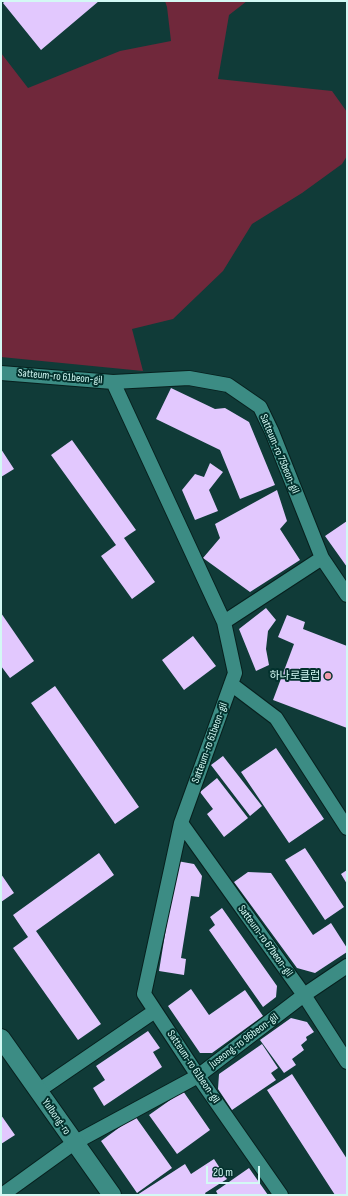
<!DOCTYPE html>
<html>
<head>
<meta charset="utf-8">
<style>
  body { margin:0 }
  #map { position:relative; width:348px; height:1196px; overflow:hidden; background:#103b38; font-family:"Sofia Sans Condensed",sans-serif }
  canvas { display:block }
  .frame { position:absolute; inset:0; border:2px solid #d3f9f4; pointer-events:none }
  .scale { position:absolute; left:206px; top:1166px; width:54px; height:18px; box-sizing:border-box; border:2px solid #d3f9f4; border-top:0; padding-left:5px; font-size:12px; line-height:14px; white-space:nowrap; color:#d3f9f4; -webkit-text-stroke:3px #03312d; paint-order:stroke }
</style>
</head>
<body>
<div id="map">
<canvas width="348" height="1196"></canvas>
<div class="frame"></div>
<div class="scale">20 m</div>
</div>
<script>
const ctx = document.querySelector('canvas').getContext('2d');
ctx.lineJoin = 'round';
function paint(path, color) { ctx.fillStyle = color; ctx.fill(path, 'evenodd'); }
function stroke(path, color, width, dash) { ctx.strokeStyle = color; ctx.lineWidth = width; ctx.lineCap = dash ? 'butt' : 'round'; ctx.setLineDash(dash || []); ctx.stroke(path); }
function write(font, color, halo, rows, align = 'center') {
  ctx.font = font + ' "Sofia Sans Condensed","Noto Sans KR",sans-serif'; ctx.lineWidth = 4; ctx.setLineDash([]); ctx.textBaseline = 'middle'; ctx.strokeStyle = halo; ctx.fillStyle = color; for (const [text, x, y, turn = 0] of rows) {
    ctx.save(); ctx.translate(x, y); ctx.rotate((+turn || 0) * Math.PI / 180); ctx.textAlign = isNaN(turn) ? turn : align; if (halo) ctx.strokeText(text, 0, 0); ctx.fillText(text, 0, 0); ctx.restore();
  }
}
paint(new Path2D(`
  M 165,1 L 247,1 L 229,15 L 218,79 L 332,91 L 347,112 L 347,156 L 342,164 L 302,193 L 252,224 L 223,271 L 173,319 L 132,329 L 143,371 L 1,357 L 1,53 L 28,88 L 120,51 L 171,41 L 167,7 Z`), '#70283b');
paint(new Path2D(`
  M 5,1 L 99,1 L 41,50 L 3,3 Z
  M 171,388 L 215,409 L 225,408 L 249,422 L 275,485 L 240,499 L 220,450 L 156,419 Z
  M 72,440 L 136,530 L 124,538 L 155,582 L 132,599 L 101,556 L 116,545 L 51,455 Z
  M 1,449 L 14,469 L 1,477 Z
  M 210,463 L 223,472 L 209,490 L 218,511 L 195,520 L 182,490 L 195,474 L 204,477 Z
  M 277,490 L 287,521 L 280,529 L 300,560 L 250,592 L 203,558 L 220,538 L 215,524 Z
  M 347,521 L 347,567 L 325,536 Z
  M 266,608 L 276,620 L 268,631 L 266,649 L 269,665 L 256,671 L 239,629 Z
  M 1,613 L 34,661 L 10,678 L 1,666 Z
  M 287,615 L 305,622 L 303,629 L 347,646 L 347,728 L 273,700 L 294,644 L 278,637 Z
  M 193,636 L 216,666 L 184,690 L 162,660 Z
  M 55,686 L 139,807 L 115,824 L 31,703 Z
  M 276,748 L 324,819 L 289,843 L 241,772 Z
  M 223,756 L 262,806 L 250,816 L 211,765 Z
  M 217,778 L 248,818 L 224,837 L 207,814 L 213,809 L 200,792 Z
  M 305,848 L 344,907 L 325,920 L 285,860 Z
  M 99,853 L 114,875 L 36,931 L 101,1024 L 78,1040 L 13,948 L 28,937 L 13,915 Z
  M 177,861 L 194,864 L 202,876 L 199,897 L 191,896 L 181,958 L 186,959 L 184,975 L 159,971 Z
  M 347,870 L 347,884 L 341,874 Z
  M 248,872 L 271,873 L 313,935 L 331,923 L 347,948 L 347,952 L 315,973 L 297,968 L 234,882 Z
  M 1,874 L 14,893 L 1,902 Z
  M 222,908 L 277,986 L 276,997 L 263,1007 L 209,930 L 215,925 L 210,917 Z
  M 191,989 L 209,1015 L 245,990 L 263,1016 L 212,1053 L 200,1053 L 168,1006 Z
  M 291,1018 L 307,1022 L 314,1032 L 306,1037 L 307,1040 L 301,1045 L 304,1050 L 292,1059 L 296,1065 L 284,1073 L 260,1040 Z
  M 148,1031 L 160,1048 L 153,1052 L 162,1067 L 104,1106 L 93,1088 L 105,1080 L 96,1066 Z
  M 262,1044 L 278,1068 L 271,1073 L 276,1080 L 232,1110 L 218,1089 L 219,1074 Z
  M 292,1074 L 347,1159 L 347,1195 L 335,1195 L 267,1090 Z
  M 183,1091 L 210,1130 L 177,1154 L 149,1115 Z
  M 1,1115 L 15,1135 L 1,1144 Z
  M 135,1116 L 172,1168 L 137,1193 L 101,1141 Z
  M 214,1159 L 227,1179 L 205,1193 L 206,1195 L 137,1195 L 185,1164 L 191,1174 Z
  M 249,1168 L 268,1195 L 218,1195 L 216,1191 Z`), '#e2c8fe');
const minor = new Path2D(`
  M 1,373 L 113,382 L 189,378 L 228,385 L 260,407 L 272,432 L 322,558 L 347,595
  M 113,382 L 224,622 L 235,673 L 181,823 L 144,994 L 198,1076 L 281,1195
  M 224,622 L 322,558
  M 231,684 L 276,718 L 347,828
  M 181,823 L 304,995 L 347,1062
  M 38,1091 L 155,1011
  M 2,1195 L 74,1143 L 198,1076 L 304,995 L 347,966`);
const tertiary = new Path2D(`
  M 1,1038 L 112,1195`);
stroke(minor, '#07201e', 16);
stroke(tertiary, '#07201e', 20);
stroke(minor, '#3c8c84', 14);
stroke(tertiary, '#3c8c84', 18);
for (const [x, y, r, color] of [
  [328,676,4,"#f39aac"]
]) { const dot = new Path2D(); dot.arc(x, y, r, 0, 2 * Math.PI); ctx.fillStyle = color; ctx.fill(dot); stroke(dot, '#03312d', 1.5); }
write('11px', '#d3f9f4', '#03312d', [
  ["Satteum-ro 61beon-gil",60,377,5],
  ["Satteum-ro 75beon-gil",279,454,67],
  ["Satteum-ro 61beon-gil",210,743,-70],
  ["Satteum-ro 67beon-gil",265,941,54],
  ["Juseong-ro 96beon-gil",244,1041,-37],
  ["Satteum-ro 61beon-gil",193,1067,56],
  ["Yulbong-ro",56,1117,55]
]);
write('11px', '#d3f9f4', '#03312d', [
  ["하나로클럽",320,676]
], 'right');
</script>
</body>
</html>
